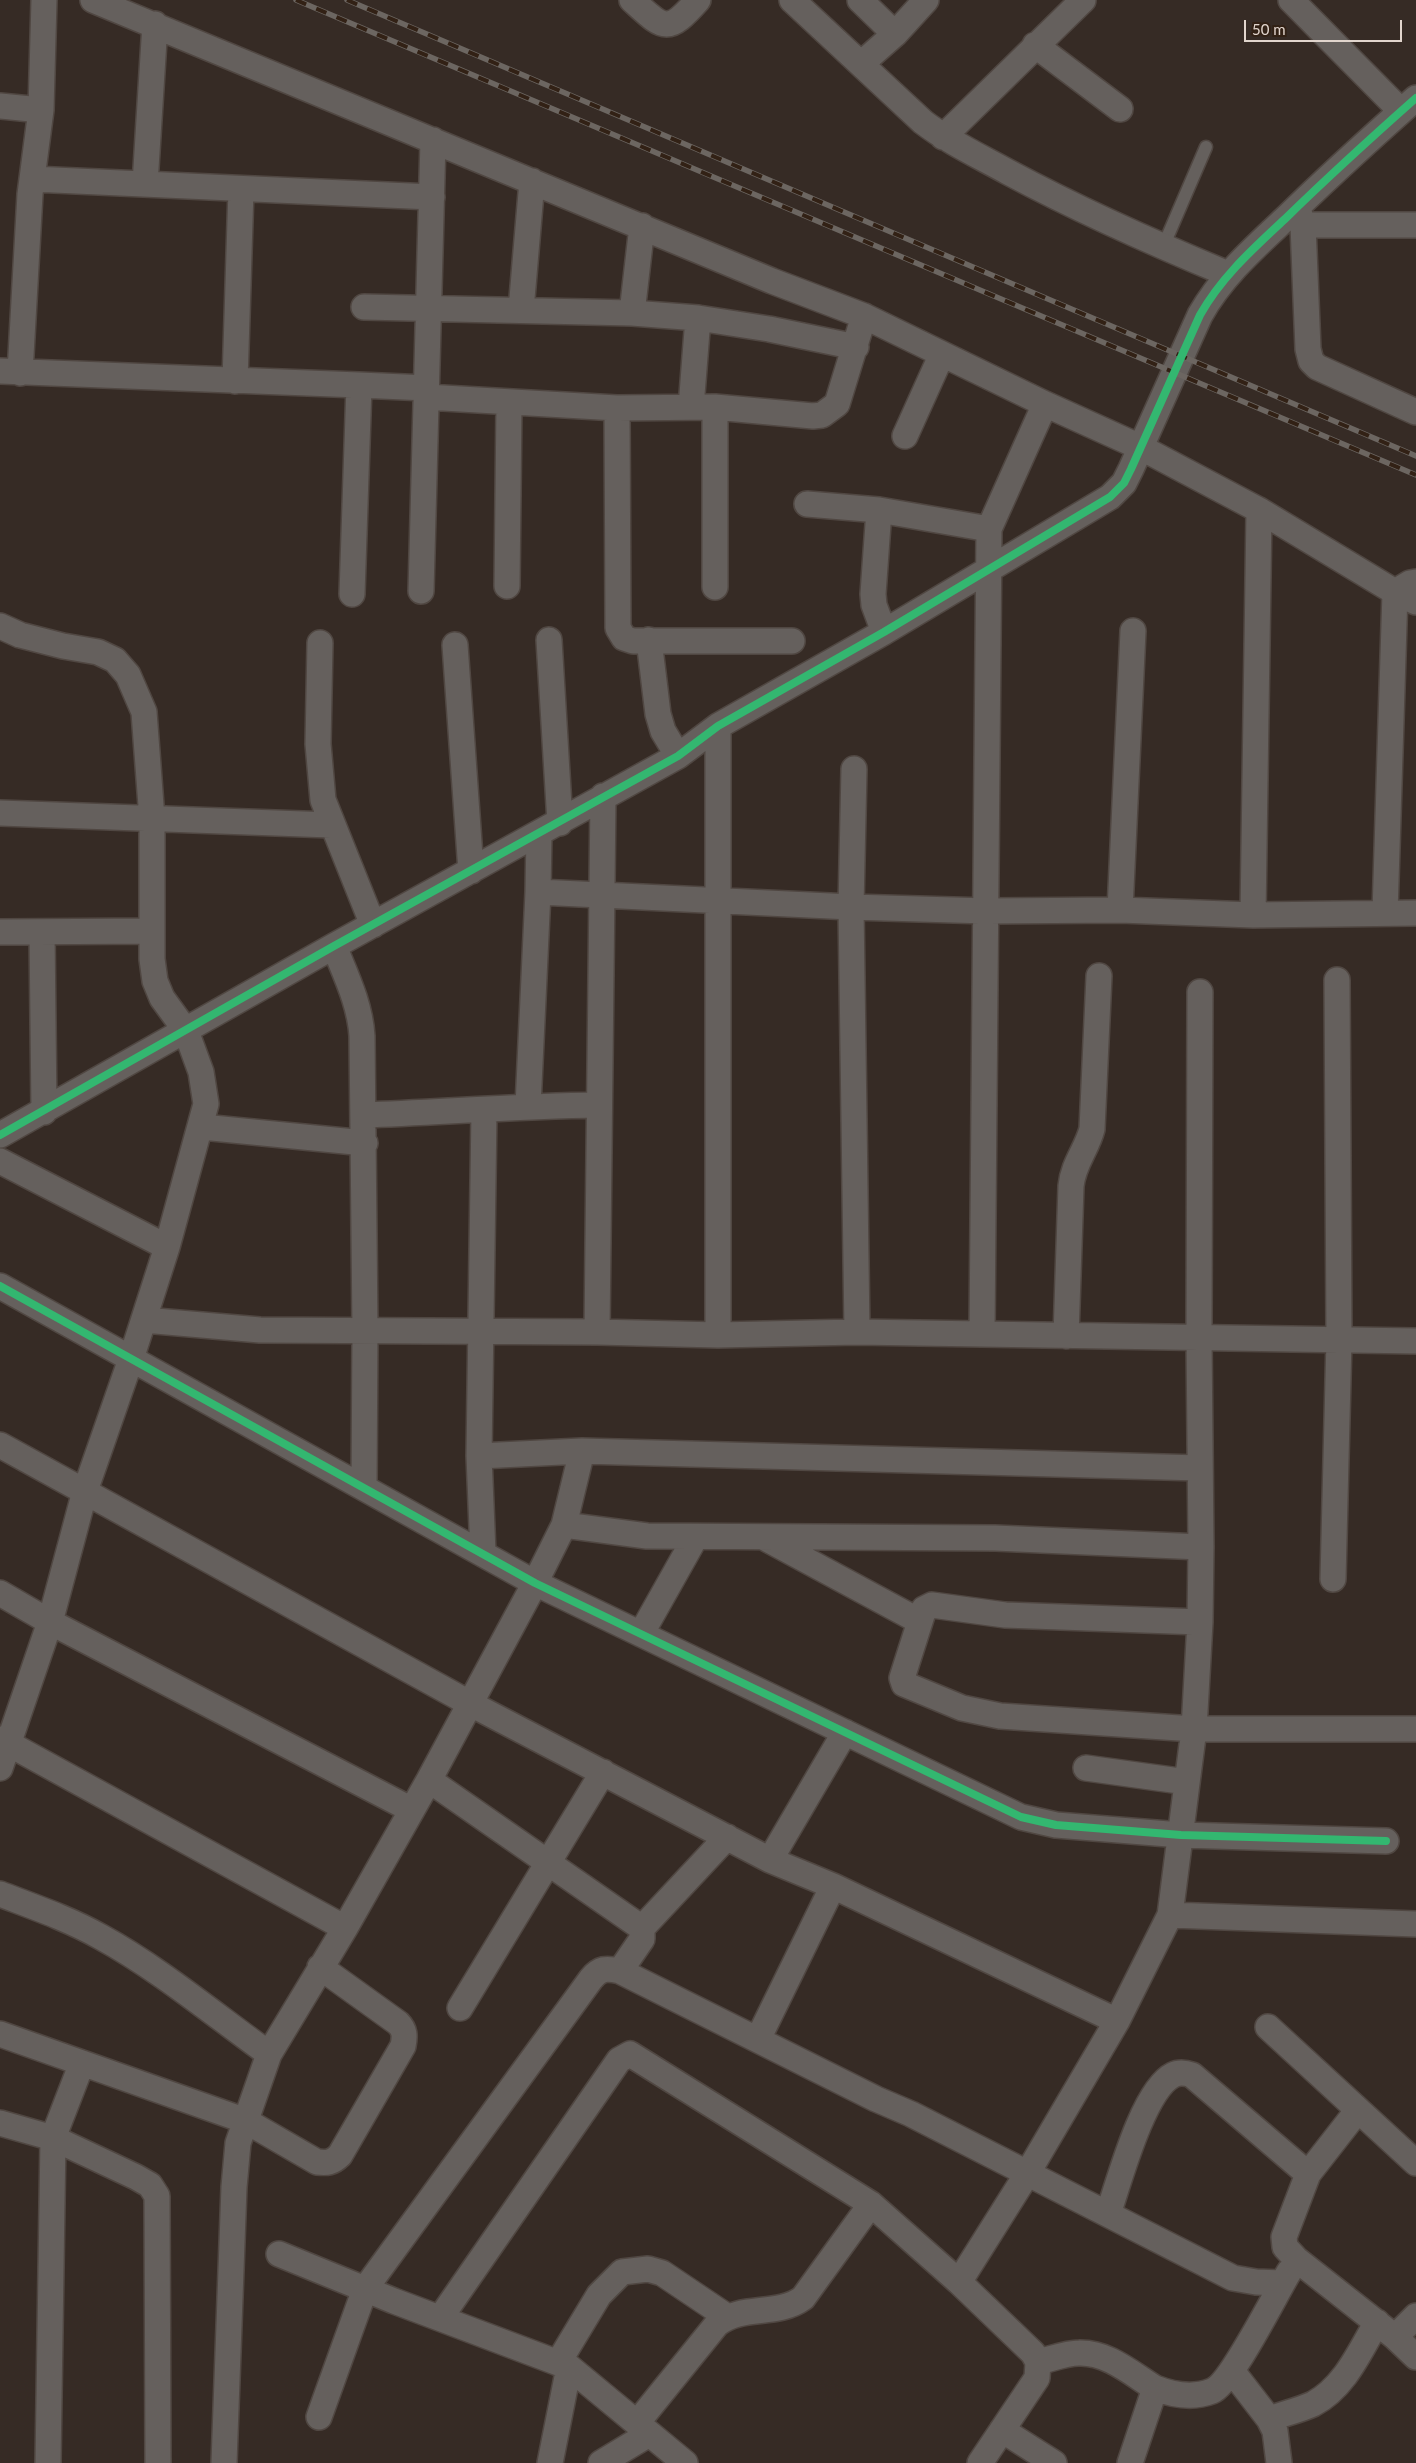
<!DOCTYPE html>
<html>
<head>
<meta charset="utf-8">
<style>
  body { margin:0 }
  #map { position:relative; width:1416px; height:2463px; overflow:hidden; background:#362b25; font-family:Lato,sans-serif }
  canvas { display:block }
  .scale { position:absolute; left:1244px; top:20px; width:158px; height:22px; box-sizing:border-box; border:2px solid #e1d5cd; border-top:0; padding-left:6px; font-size:15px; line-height:18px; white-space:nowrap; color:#e1d5cd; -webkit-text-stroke:4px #322115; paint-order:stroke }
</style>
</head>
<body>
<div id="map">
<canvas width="1416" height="2463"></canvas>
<div class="scale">50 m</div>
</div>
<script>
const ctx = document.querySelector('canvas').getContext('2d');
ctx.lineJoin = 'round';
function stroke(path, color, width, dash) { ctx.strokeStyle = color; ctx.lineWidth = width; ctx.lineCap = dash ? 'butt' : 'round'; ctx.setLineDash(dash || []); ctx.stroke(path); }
const service = new Path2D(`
  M 1163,247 L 1206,147`);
const minor = new Path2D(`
  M 93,0 L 772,281 L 864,316 L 1045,404 L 1140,447 L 1259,510 L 1395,592 L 1416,602
  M 632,0 C 664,29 667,35 698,0
  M 792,0 L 923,122 C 949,142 979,156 1008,172 C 1079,210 1153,243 1228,274
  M 860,0 L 895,34
  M 1291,0 L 1401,111
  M 1035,45 L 1120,109
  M 861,64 L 895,34 L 926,0
  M 0,106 L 41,110
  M 943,137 L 1083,0
  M 32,179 L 432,197
  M 145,184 L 155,24
  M 1298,209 L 1303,225 L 1416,225
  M 1303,225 L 1308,349 L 1311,361 L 1317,367 L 1416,412
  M 364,307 L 632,313 L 698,318 L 769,329 L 856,347
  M 521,310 L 532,181
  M 632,313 L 642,226
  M 0,371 L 359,385
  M 20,373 L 30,194 L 41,110 L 44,0
  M 235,381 L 241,189
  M 426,397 L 617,408 L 715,407 L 813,416 L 822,415 L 837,404 L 864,316
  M 691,407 L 698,318
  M 715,407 L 715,587
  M 617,408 L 618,628 L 624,638 L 633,641 L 792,641
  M 905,436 L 942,354
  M 807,504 L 879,510 L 989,529
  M 879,510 L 873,594 L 874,605 L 884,632
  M 507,586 L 509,403
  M 421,591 L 433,140
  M 352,594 L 359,385 L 427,388
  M 0,626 L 20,635 L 63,646 L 98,652 L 115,660 L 128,675 L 144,712 L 152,819 L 152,959 L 155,981 L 162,998 L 186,1031 L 201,1072 L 206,1104 L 167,1247 L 131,1359 L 85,1491 L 50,1622 L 0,1768
  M 549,640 L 560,823
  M 649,640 L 658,714 L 663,731 L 678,756
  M 320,643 L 318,744 L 323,800 L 373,925
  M 455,645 L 471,871
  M 718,726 L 718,1335
  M 854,769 L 851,907 L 857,1332
  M 0,813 L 331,825
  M 538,892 L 851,907 L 988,911 L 1120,910 L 1253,915 L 1416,913
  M 1120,910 L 1133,631
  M 1385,913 L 1395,592 L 1410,583 L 1416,582
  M 1253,915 L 1259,510
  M 0,932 L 152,931
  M 42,932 L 44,1112
  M 334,946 C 346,976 360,1004 362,1036 L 365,1331 L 364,1487
  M 528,1106 L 538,892 L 539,833
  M 364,1115 C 443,1112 521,1106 599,1105
  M 202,1127 L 365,1143
  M 0,1135 L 334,946 L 678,756 L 718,726 L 884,632 L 1110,497 L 1124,483 L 1131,469 L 1200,315 C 1222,276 1254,248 1286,218 C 1328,177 1372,137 1416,98
  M 0,1161 L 167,1247
  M 0,1286 L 535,1583 L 1021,1817 L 1056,1825 L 1181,1835 L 1386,1841
  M 144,1320 L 260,1330 L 597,1332 L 718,1335 L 857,1332 L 1416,1341
  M 597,1332 L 603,796
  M 982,1334 L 989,529 L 1045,404
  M 1066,1336 L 1071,1186 C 1073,1164 1087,1149 1092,1129 L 1099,976
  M 0,1445 L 469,1703 L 770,1860 L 833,1886 L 1117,2021
  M 479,1456 L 582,1451 L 1200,1468
  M 564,1525 L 647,1536 L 995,1538 L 1201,1547
  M 765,1538 L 919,1621
  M 483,1553 L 479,1456 L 484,1111
  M 1333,1579 L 1339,1339 L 1337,980
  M 0,1593 L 50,1622 L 412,1810
  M 1200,1622 L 1005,1615 L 932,1605 L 924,1609 L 902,1678 L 904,1684 L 962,1708 L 1000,1716 L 1194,1729 L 1416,1729
  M 641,1634 L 695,1538
  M 0,1739 L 345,1928
  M 1086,1768 L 1187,1782
  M 429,1780 L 642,1928 L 642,1939 L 620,1971
  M 770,1860 L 845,1732
  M 0,1894 C 34,1907 69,1919 101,1937 C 158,1968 216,2016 269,2054
  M 1170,1915 L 1416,1924
  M 642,1928 L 727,1837
  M 460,2008 L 603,1772
  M 1268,2027 L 1416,2163
  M 0,2034 L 246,2121 L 317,2162 C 327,2163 332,2163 340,2155 L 403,2046 C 405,2036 405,2030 398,2023 L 320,1967
  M 758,2039 L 833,1886
  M 1358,2110 L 1308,2174 L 1284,2237 L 1285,2247 L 1296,2259 L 1395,2337 L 1416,2357
  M 0,2123 L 53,2138 L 136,2177 L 150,2185 L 157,2196 L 158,2463
  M 1108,2214 C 1119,2182 1143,2090 1173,2075 C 1179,2072 1186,2073 1192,2075 L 1308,2174
  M 279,2254 L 394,2301 L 569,2367 L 685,2463
  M 959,2282 L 1027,2174 L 1117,2021 L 1170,1915 L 1194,1729 L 1200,1622 L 1201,1547 L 1199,1338 L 1200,992
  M 441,2317 L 619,2060 L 630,2054 L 871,2204 L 959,2282 L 1033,2353 L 1038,2362 L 1037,2378 L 980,2463
  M 1395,2337 L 1416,2316
  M 1038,2362 C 1051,2359 1066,2353 1079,2353 C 1108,2352 1132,2374 1155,2388
  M 558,2363 L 599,2295 L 622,2272 L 648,2269 L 662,2273 L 726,2316
  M 1232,2371 L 1269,2419 L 1275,2431 L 1279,2463
  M 319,2417 L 365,2289 L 591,1979 C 600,1968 606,1968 620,1971 L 876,2099 L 911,2114 L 1233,2278 L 1256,2282 L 1282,2283
  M 1269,2419 C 1283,2414 1300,2410 1313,2404 C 1345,2387 1360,2351 1377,2322
  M 637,2423 L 717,2324 C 742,2304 777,2317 803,2298 L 871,2204
  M 1002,2430 L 1054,2463
  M 48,2463 L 53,2138 L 82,2063
  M 224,2463 L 234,2187 L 238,2143 L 269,2054 L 345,1928 L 429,1780 L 535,1583 L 564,1525 L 582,1451
  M 550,2463 L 569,2367
  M 601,2463 L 649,2434
  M 1130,2463 L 1155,2388 C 1173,2395 1194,2398 1212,2391 C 1231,2384 1276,2293 1289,2272`);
stroke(service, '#504742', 15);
stroke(minor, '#504742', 28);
stroke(service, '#65605d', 12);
stroke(minor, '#65605d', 25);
const rail = new Path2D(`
  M 296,0 L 1416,475
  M 347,0 L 1416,456`);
stroke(rail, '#6c6661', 5.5);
stroke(rail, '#322115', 4, [11]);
stroke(new Path2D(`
  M 0,1135 L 334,946 L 678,756 L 718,726 L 884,632 L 1110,497 L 1124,483 L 1131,469 L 1200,315 C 1222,276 1254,248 1286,218 C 1328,177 1372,137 1416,98
  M 0,1286 L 535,1583 L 1021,1817 L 1056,1825 L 1181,1835 L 1386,1841`), '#33b770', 8);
</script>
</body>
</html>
